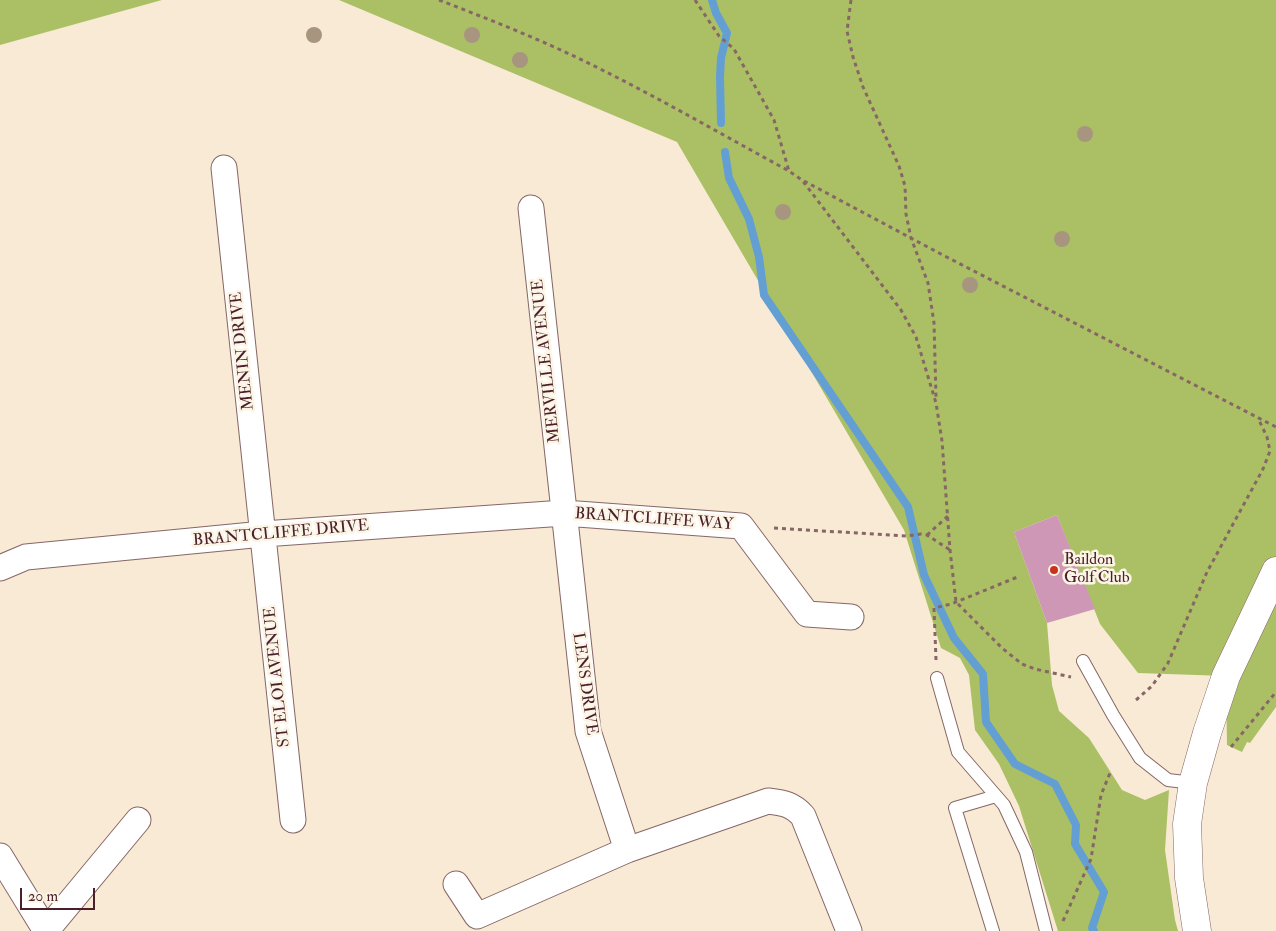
<!DOCTYPE html>
<html>
<head>
<meta charset="utf-8">
<style>
  body { margin:0 }
  #map { position:relative; width:1276px; height:931px; overflow:hidden; background:#f8ead4; font-family:"IM FELL Double Pica",serif }
  canvas { display:block }
  .scale { position:absolute; left:20px; top:888px; width:75px; height:22px; box-sizing:border-box; border:2px solid #4a1f2b; border-top:0; padding-left:6px; font-size:15px; line-height:18px; white-space:nowrap; color:#4a1f2b; -webkit-text-stroke:4px #fcf5e5; paint-order:stroke }
</style>
</head>
<body>
<div id="map">
<canvas width="1276" height="931"></canvas>
<div class="scale">20 m</div>
</div>
<script>
const ctx = document.querySelector('canvas').getContext('2d');
ctx.lineJoin = 'round';
function paint(path, color) { ctx.fillStyle = color; ctx.fill(path, 'evenodd'); }
function stroke(path, color, width, dash) { ctx.strokeStyle = color; ctx.lineWidth = width; ctx.lineCap = dash ? 'butt' : 'round'; ctx.setLineDash(dash || []); ctx.stroke(path); }
function write(font, color, halo, rows, align = 'center') {
  ctx.font = font + ' "IM FELL Double Pica",serif'; ctx.lineWidth = 5; ctx.setLineDash([]); ctx.textBaseline = 'middle'; ctx.strokeStyle = halo; ctx.fillStyle = color; for (const [text, x, y, turn = 0] of rows) {
    ctx.save(); ctx.translate(x, y); ctx.rotate((+turn || 0) * Math.PI / 180); ctx.textAlign = isNaN(turn) ? turn : align; if (halo) ctx.strokeText(text, 0, 0); ctx.fillText(text, 0, 0); ctx.restore();
  }
}
paint(new Path2D(`
  M 0,0 L 162,0 L 0,45 Z
  M 339,0 L 1276,0 L 1276,707 L 1250,743 L 1247,742 L 1242,752 L 1227,745 L 1226,676 L 1138,673 L 1100,624 L 1057,515 L 1014,532 L 1047,623 L 1052,685 L 1059,711 L 1089,738 L 1122,790 L 1145,800 L 1169,790 L 1165,850 L 1175,920 L 1178,931 L 1058,931 L 1019,806 L 999,764 L 975,730 L 969,675 L 960,658 L 941,648 L 904,530 L 677,142 Z`), '#abc064');
stroke(new Path2D(`
  M 712,0 L 716,13 L 727,33 L 721,58 L 720,77 L 721,123
  M 725,152 L 729,178 L 749,219 L 759,257 L 764,295 L 908,507 L 924,575 L 954,638 L 983,674 L 986,722 L 1015,764 L 1055,784 L 1076,825 L 1075,844 L 1104,892 L 1092,928 L 1094,931`), '#649fd4', 8);
paint(new Path2D(`
  M 1057,515 L 1095,609 L 1047,623 L 1014,532 Z`), '#ce97b5');
const service = new Path2D(`
  M 1083,661 L 1113,715 L 1140,758 L 1168,780 L 1193,783
  M 937,678 L 958,752 L 1004,805 L 1026,852 L 1046,931
  M 993,931 L 955,808 L 996,796`);
const minor = new Path2D(`
  M 224,168 L 293,820
  M 531,208 L 588,731 L 627,850
  M 0,568 L 26,557 L 263,534 L 564,513 L 741,526 L 807,614 L 851,617
  M 0,856 L 46,931
  M 456,884 L 477,916 L 627,850 L 768,801 C 784,803 792,804 803,816 L 849,931
  M 46,931 L 138,820`);
const tertiary = new Path2D(`
  M 1197,931 L 1189,878 L 1187,824 L 1193,783 L 1207,733 L 1226,676 L 1276,571`);
stroke(service, '#876666', 14);
stroke(minor, '#876666', 27);
stroke(tertiary, '#876666', 29);
stroke(new Path2D(`
  M 439,0 C 488,19 537,38 584,61 C 654,95 721,134 789,171 L 802,180 L 901,310 L 916,337 L 936,403 L 942,441 L 950,550 L 956,602 L 1002,648 L 1022,664 L 1035,669 L 1071,677
  M 695,0 L 719,36 L 734,49 L 774,120 L 789,171
  M 851,0 L 847,31 L 853,57 L 863,87 L 899,166 L 905,186 L 906,214 L 911,238 L 928,283 L 934,323 L 936,397
  M 804,181 L 939,253 L 1276,427
  M 774,528 L 906,536 L 921,534 L 927,535 L 950,550
  M 927,535 L 948,516
  M 936,660 L 934,608 L 951,604 L 1020,576
  M 1136,700 L 1152,686 L 1168,663 L 1207,572 L 1263,469 L 1270,451 L 1267,437 L 1258,418
  M 1231,747 L 1276,692
  M 1063,921 L 1091,859 L 1101,795 L 1110,773`), '#876666', 3, [4, 4]);
stroke(service, '#fff', 12);
stroke(minor, '#fff', 25);
stroke(tertiary, '#fff', 28);
ctx.fillStyle = '#a89580';
for (const [x, y] of [
  [314,35],
  [472,35],
  [520,60],
  [1085,134],
  [783,212],
  [1062,239],
  [970,285]
]) { ctx.beginPath(); ctx.arc(x, y, 8, 0, 2 * Math.PI); ctx.fill(); }
for (const [x, y, r, color] of [
  [1054,570,5,"#c8321e"]
]) { const dot = new Path2D(); dot.arc(x, y, r, 0, 2 * Math.PI); ctx.fillStyle = color; ctx.fill(dot); stroke(dot, '#fcf5e5', 2); }
write('16px', '#4a1f2b', '#fcf5e5', [
  ["MENIN DRIVE",243,351,-96],
  ["MERVILLE AVENUE",547,361,-96],
  ["BRANTCLIFFE WAY",654,520,4],
  ["BRANTCLIFFE DRIVE",281,534,-5],
  ["ST ELOI AVENUE",278,677,-96],
  ["LENS DRIVE",584,684,82]
]);
write('16px', '#4a1f2b', '#fcf5e5', [
  ["Baildon",1064,561],
  ["Golf Club",1064,579]
], 'left');
</script>
</body>
</html>
